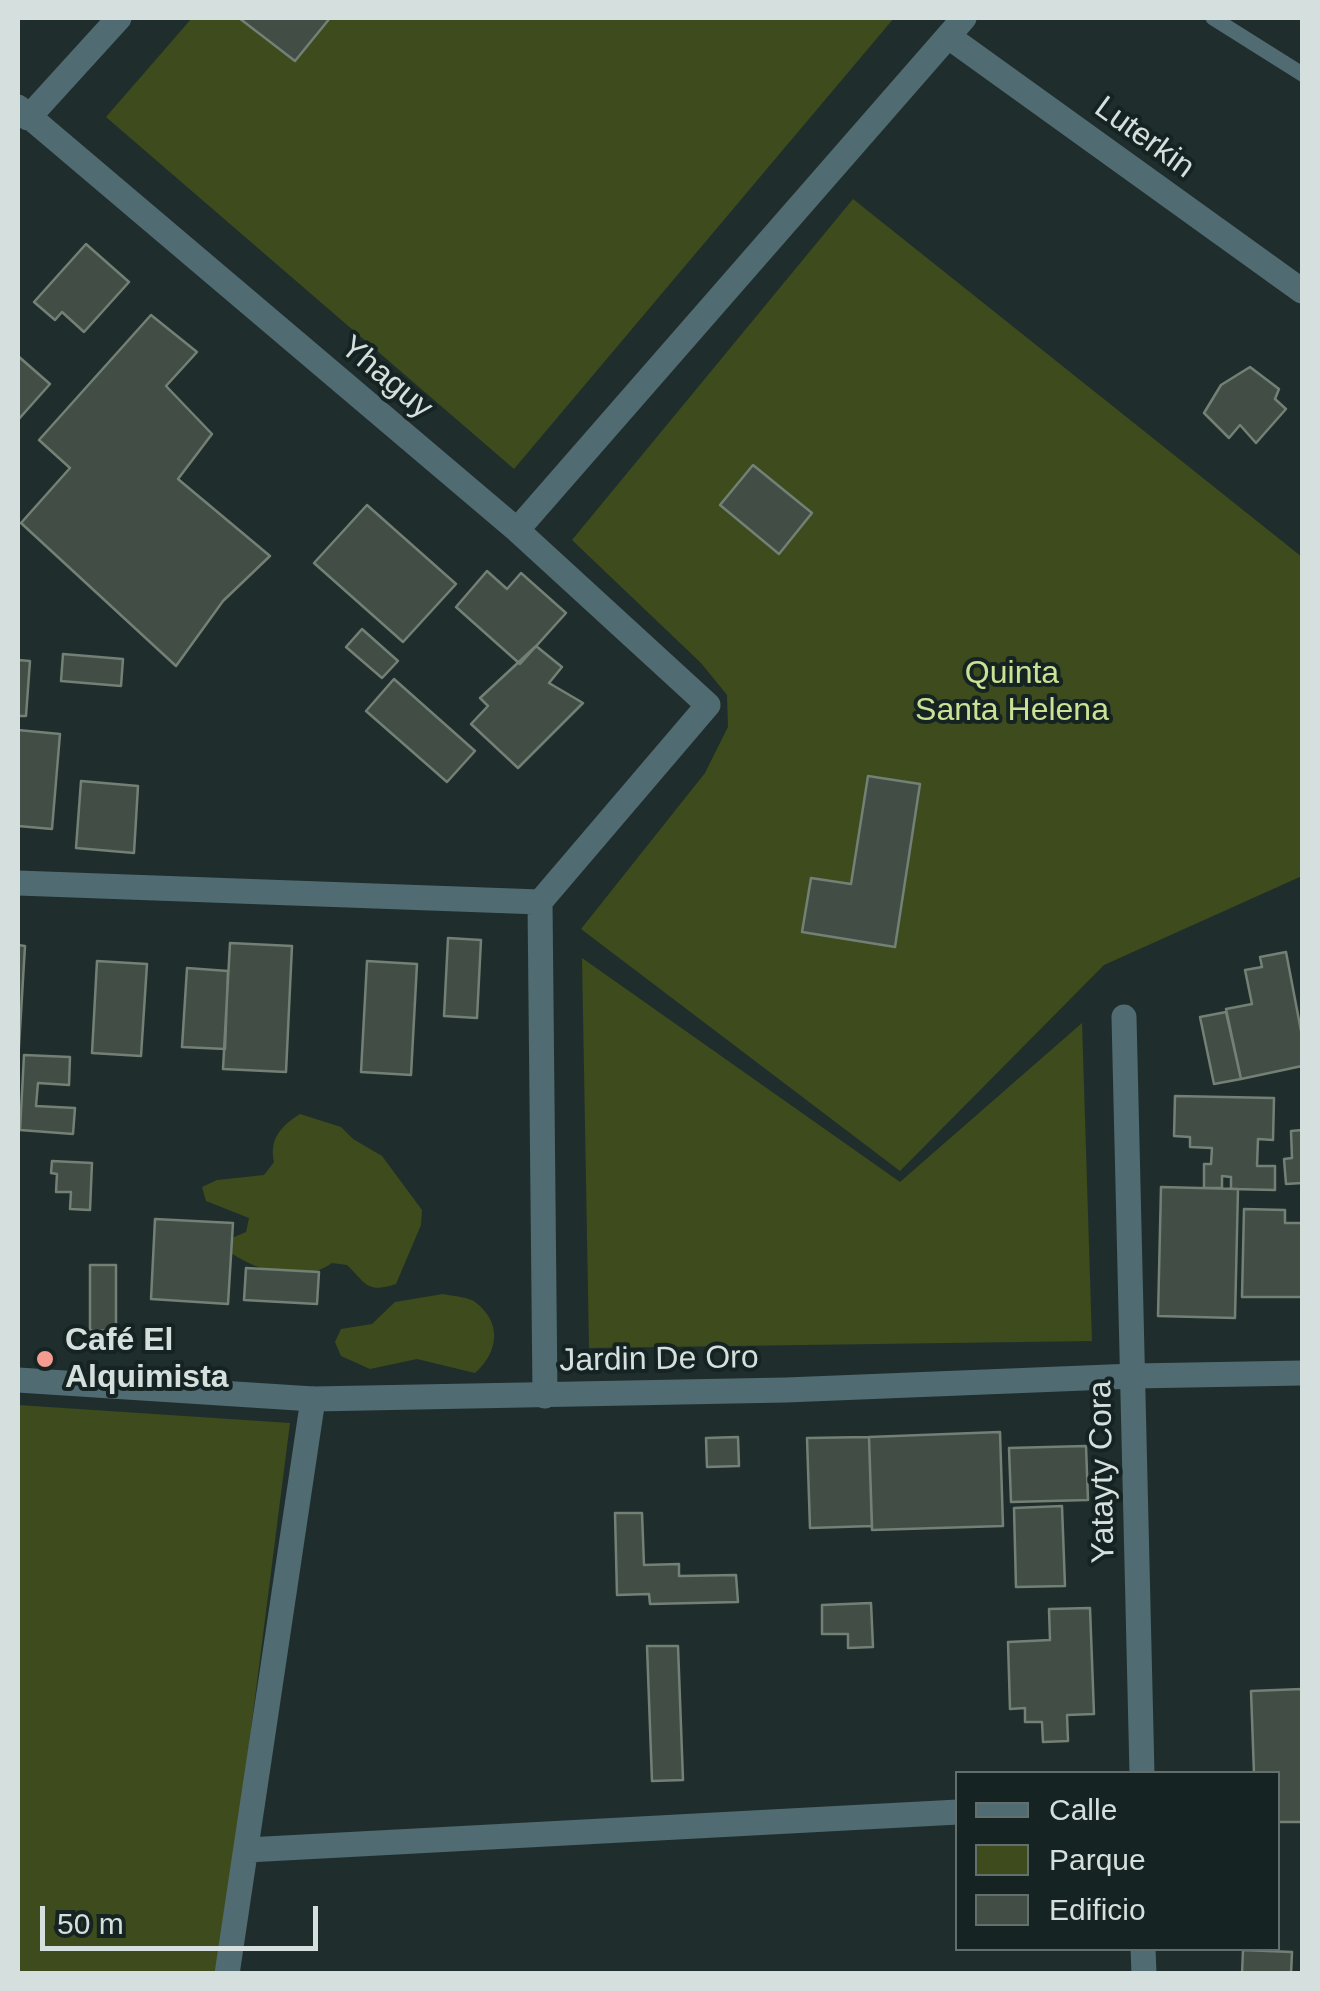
<!DOCTYPE html>
<html>
<head>
<meta charset="utf-8">
<style>
  body { margin:0 }
  #map { position:relative; width:1320px; height:1991px; overflow:hidden; background:#1f2e2c; font-family:Arial,sans-serif }
  canvas { display:block }
  .frame { position:absolute; inset:0; border:20px solid #d5dfdd; pointer-events:none }
  .legend { position:absolute; left:955px; top:1771px; width:325px; height:180px; box-sizing:border-box; background:#152422; border:2px solid #626f6d; margin:0; padding:12px 18px; list-style:none; font-size:30px; color:#d5dfdd }
  .legend li { display:flex; align-items:center; gap:20px; height:50px }
  .legend b { width:50px; border:2px solid #626f6d }
  .scale { position:absolute; left:40px; top:1906px; width:278px; height:45px; box-sizing:border-box; border:5px solid #d5dfdd; border-top:0; padding-left:12px; font-size:30px; line-height:35px; white-space:nowrap; color:#d5dfdd; -webkit-text-stroke:8px #152422; paint-order:stroke }
</style>
</head>
<body>
<div id="map">
<canvas width="1320" height="1991"></canvas>
<div class="frame"></div>
<ul class="legend">
<li><b style="height:12px;background:#516b72"></b>Calle</li>
<li><b style="height:28px;background:#3e4b1c"></b>Parque</li>
<li><b style="height:28px;background:#424e45"></b>Edificio</li>
</ul>
<div class="scale">50 m</div>
</div>
<script>
const ctx = document.querySelector('canvas').getContext('2d');
ctx.lineJoin = 'round';
function paint(path, color) { ctx.fillStyle = color; ctx.fill(path, 'evenodd'); }
function stroke(path, color, width, dash) { ctx.strokeStyle = color; ctx.lineWidth = width; ctx.lineCap = dash ? 'butt' : 'round'; ctx.setLineDash(dash || []); ctx.stroke(path); }
function write(font, color, halo, rows, align = 'center') {
  ctx.font = font + ' Arial,sans-serif'; ctx.lineWidth = 8; ctx.setLineDash([]); ctx.textBaseline = 'middle'; ctx.strokeStyle = halo; ctx.fillStyle = color; for (const [text, x, y, turn = 0] of rows) {
    ctx.save(); ctx.translate(x, y); ctx.rotate((+turn || 0) * Math.PI / 180); ctx.textAlign = isNaN(turn) ? turn : align; if (halo) ctx.strokeText(text, 0, 0); ctx.fillText(text, 0, 0); ctx.restore();
  }
}
paint(new Path2D(`
  M 192,18 L 894,18 L 514,469 L 106,117 Z
  M 853,199 L 1302,557 L 1302,876 L 1104,965 L 900,1171 L 581,929 L 705,773 L 728,727 L 727,695 L 701,663 L 572,540 Z
  M 582,958 L 900,1182 L 1082,1023 L 1092,1341 L 589,1348 Z
  M 300,1114 L 341,1127 L 353,1139 L 382,1156 L 422,1210 L 421,1225 L 396,1284 C 366,1294 366,1283 347,1265 L 332,1263 C 303,1284 259,1272 231,1253 L 232,1238 L 246,1232 L 249,1218 L 206,1201 L 202,1187 L 217,1180 L 264,1175 L 274,1162 C 269,1139 281,1126 300,1114 Z
  M 443,1294 C 452,1296 469,1297 475,1302 C 502,1322 499,1352 475,1373 L 417,1359 L 370,1369 L 341,1356 L 335,1342 L 341,1329 L 372,1324 L 395,1302 Z
  M 18,1405 L 290,1423 L 220,1973 L 18,1973 Z`), '#3e4b1c');
const building = new Path2D(`
  M 239,18 L 330,18 L 295,61 Z
  M 86,244 L 129,282 L 84,332 L 62,312 L 55,320 L 34,302 Z
  M 151,315 L 197,352 L 166,386 L 212,434 L 178,479 L 270,556 L 223,601 L 176,666 L 21,523 L 70,468 L 39,440 Z
  M 18,356 L 50,384 L 18,420 Z
  M 1250,367 L 1279,389 L 1275,399 L 1286,409 L 1256,443 L 1240,425 L 1229,438 L 1204,413 L 1221,385 Z
  M 753,465 L 812,513 L 779,554 L 720,505 Z
  M 367,505 L 456,584 L 403,642 L 314,563 Z
  M 487,571 L 507,589 L 521,573 L 566,613 L 520,664 L 456,607 Z
  M 362,629 L 398,661 L 382,678 L 346,647 Z
  M 536,646 L 562,667 L 549,683 L 583,703 L 518,768 L 471,724 L 488,706 L 480,698 Z
  M 63,654 L 123,659 L 121,686 L 61,681 Z
  M 18,660 L 30,661 L 26,716 L 18,716 Z
  M 394,679 L 475,751 L 447,782 L 366,711 Z
  M 18,730 L 60,734 L 52,829 L 18,826 Z
  M 868,776 L 920,784 L 895,947 L 802,932 L 811,878 L 851,884 Z
  M 81,781 L 138,786 L 134,853 L 76,848 Z
  M 448,938 L 481,940 L 477,1018 L 444,1016 Z
  M 230,943 L 292,946 L 286,1072 L 223,1069 Z
  M 18,945 L 25,946 L 18,1063 Z
  M 1286,952 L 1302,1036 L 1302,1066 L 1241,1079 L 1226,1009 L 1252,1004 L 1245,970 L 1262,967 L 1260,957 Z
  M 97,961 L 147,964 L 141,1056 L 92,1053 Z
  M 367,961 L 417,964 L 411,1075 L 361,1072 Z
  M 187,968 L 228,971 L 225,1049 L 182,1047 Z
  M 1226,1012 L 1241,1079 L 1214,1084 L 1200,1017 Z
  M 24,1055 L 70,1057 L 69,1085 L 38,1083 L 36,1106 L 75,1108 L 73,1134 L 20,1130 Z
  M 1175,1096 L 1274,1098 L 1273,1140 L 1258,1139 L 1257,1166 L 1275,1166 L 1275,1190 L 1231,1189 L 1231,1177 L 1222,1176 L 1222,1188 L 1204,1188 L 1204,1164 L 1211,1164 L 1212,1148 L 1190,1147 L 1190,1137 L 1174,1136 Z
  M 1302,1130 L 1302,1183 L 1286,1184 L 1284,1159 L 1292,1158 L 1291,1131 Z
  M 52,1161 L 92,1163 L 90,1210 L 70,1209 L 71,1192 L 56,1192 L 57,1174 L 51,1173 Z
  M 1161,1187 L 1238,1189 L 1235,1318 L 1158,1316 Z
  M 1244,1209 L 1285,1210 L 1285,1223 L 1302,1223 L 1302,1297 L 1242,1297 Z
  M 155,1219 L 233,1223 L 228,1304 L 151,1299 Z
  M 90,1265 L 116,1265 L 116,1331 L 90,1330 Z
  M 246,1268 L 319,1272 L 317,1304 L 244,1300 Z
  M 1000,1432 L 1003,1526 L 872,1530 L 869,1437 Z
  M 738,1437 L 739,1466 L 707,1467 L 706,1438 Z
  M 869,1437 L 872,1526 L 810,1528 L 807,1438 Z
  M 1086,1446 L 1088,1500 L 1011,1502 L 1009,1448 Z
  M 1062,1506 L 1065,1586 L 1016,1587 L 1014,1508 Z
  M 615,1513 L 642,1513 L 644,1565 L 679,1564 L 679,1576 L 736,1575 L 738,1602 L 650,1604 L 649,1594 L 617,1595 Z
  M 871,1603 L 873,1647 L 848,1648 L 848,1634 L 822,1634 L 822,1605 Z
  M 1090,1608 L 1094,1714 L 1067,1715 L 1068,1741 L 1043,1742 L 1042,1722 L 1025,1722 L 1025,1708 L 1010,1709 L 1008,1642 L 1050,1640 L 1049,1609 Z
  M 647,1646 L 678,1646 L 683,1780 L 652,1781 Z
  M 1302,1689 L 1302,1822 L 1278,1822 L 1278,1774 L 1254,1774 L 1251,1691 Z
  M 1243,1950 L 1292,1952 L 1291,1974 L 1242,1974 Z`);
paint(building, '#424e45');
stroke(building, '#738076', 2.5);
stroke(new Path2D(`
  M 1213,18 L 1302,74`), '#516b72', 15);
stroke(new Path2D(`
  M 949,37 L 1302,291
  M 18,107 L 517,530 L 708,705 L 540,902 L 545,1396
  M 28,118 L 119,18
  M 517,530 L 964,18
  M 18,883 L 540,902
  M 1124,1017 L 1142,1774
  M 247,1850 L 958,1812
  M 1143,1948 L 1144,1974
  M 227,1974 L 313,1399`), '#516b72', 25);
stroke(new Path2D(`
  M 18,1380 L 313,1399 L 786,1390 L 1134,1376 L 1302,1373`), '#516b72', 25);
for (const [x, y, r, color] of [
  [45,1359,10,"#f59c90"]
]) { const dot = new Path2D(); dot.arc(x, y, r, 0, 2 * Math.PI); ctx.fillStyle = color; ctx.fill(dot); stroke(dot, '#152422', 4); }
write('32px', '#d5dfdd', '#152422', [
  ["Luterkin",1144,138,36],
  ["Yhaguy",386,378,40],
  ["Jardin De Oro",659,1360,-1],
  ["Yatayty Cora",1103,1472,-91]
]);
write('32px', '#cbe295', '#152422', [
  ["Quinta",1012,674],
  ["Santa Helena",1012,711]
]);
write('bold 32px', '#d5dfdd', '#152422', [
  ["Café El",65,1341],
  ["Alquimista",65,1378]
], 'left');
</script>
</body>
</html>
